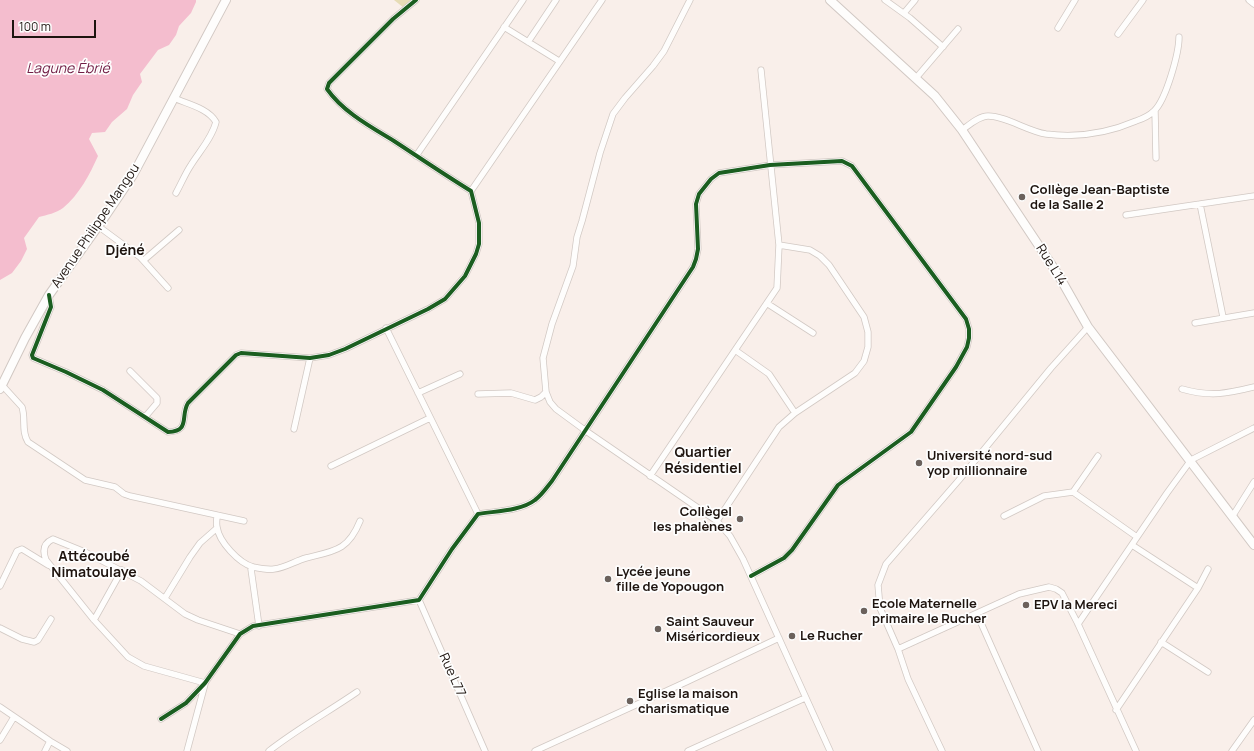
<!DOCTYPE html>
<html>
<head>
<meta charset="utf-8">
<style>
  body { margin:0 }
  #map { position:relative; width:1254px; height:751px; overflow:hidden; background:#f9efea; font-family:Manrope,sans-serif }
  canvas { display:block }
  .scale { position:absolute; left:12px; top:20px; width:84px; height:18px; box-sizing:border-box; border:2px solid #1e140f; border-top:0; padding-left:5px; font-size:12px; line-height:14px; white-space:nowrap; color:#1e140f; -webkit-text-stroke:3px #fefefe; paint-order:stroke }
</style>
</head>
<body>
<div id="map">
<canvas width="1254" height="751"></canvas>
<div class="scale">100 m</div>
</div>
<script>
const ctx = document.querySelector('canvas').getContext('2d');
ctx.lineJoin = 'round';
function paint(path, color) { ctx.fillStyle = color; ctx.fill(path, 'evenodd'); }
function stroke(path, color, width, dash) { ctx.strokeStyle = color; ctx.lineWidth = width; ctx.lineCap = dash ? 'butt' : 'round'; ctx.setLineDash(dash || []); ctx.stroke(path); }
function write(font, color, halo, rows, align = 'center') {
  ctx.font = font + ' Manrope,sans-serif'; ctx.lineWidth = 3.5; ctx.setLineDash([]); ctx.textBaseline = 'middle'; ctx.strokeStyle = halo; ctx.fillStyle = color; for (const [text, x, y, turn = 0] of rows) {
    ctx.save(); ctx.translate(x, y); ctx.rotate((+turn || 0) * Math.PI / 180); ctx.textAlign = isNaN(turn) ? turn : align; if (halo) ctx.strokeText(text, 0, 0); ctx.fillText(text, 0, 0); ctx.restore();
  }
}
paint(new Path2D(`
  M 394,0 L 411,0 L 404,8 Z`), '#e6dcb5');
paint(new Path2D(`
  M 0,0 L 196,0 L 196,2 L 191,13 L 179,26 L 176,35 L 169,45 L 158,50 L 140,74 L 142,82 L 133,95 L 127,109 L 112,122 L 105,132 L 92,133 L 89,139 L 98,156 C 90,174 79,195 63,208 C 56,213 47,215 39,217 L 24,238 L 27,249 L 21,261 L 12,273 L 0,280 Z`), '#f4bdce');
const street = new Path2D(`
  M 690,0 L 664,51 L 653,66 L 625,98 L 613,114 L 600,153 L 582,221 L 577,237 L 573,266 L 552,324 L 543,358 L 546,392 L 550,402 L 556,409 L 586,431 L 717,521 L 730,536 L 743,559 L 830,751
  M 885,0 L 910,18 L 943,47
  M 1249,0 L 1254,4
  M 904,13 L 915,0
  M 504,27 L 559,61
  M 1058,28 L 1075,0
  M 1118,34 L 1143,0
  M 528,42 L 556,0
  M 916,78 L 958,29
  M 174,98 C 187,104 208,108 216,122 C 212,138 199,152 191,165 C 185,174 181,184 176,193
  M 1155,111 L 1156,158
  M 962,130 C 969,125 979,116 988,116 C 1006,116 1027,131 1046,134 C 1077,138 1108,133 1136,121 C 1142,119 1149,116 1154,111 C 1166,100 1179,53 1179,37
  M 416,156 L 523,0
  M 471,191 L 602,0
  M 1200,204 L 1223,317
  M 1126,215 L 1254,196
  M 98,226 L 140,257 L 168,288
  M 144,260 L 179,230
  M 49,295 L 51,307 L 32,355 L 33,358 L 66,372 L 103,390 L 168,432 C 191,431 180,416 188,403 L 236,355 L 241,353 L 310,358 L 329,355 L 345,349 L 428,309 L 445,299 L 465,276 L 476,254 L 479,244 L 479,223 L 471,191 C 445,175 420,158 394,141 C 371,127 343,112 327,89 L 329,83 L 393,19 L 416,0
  M 768,304 L 813,333
  M 1195,323 L 1254,313
  M 386,328 L 478,514
  M 735,350 L 769,374 L 795,413
  M 130,371 L 157,398 L 157,403 L 145,417
  M 2,385 L 22,407 C 26,419 21,431 28,442 L 85,480 L 115,487 L 124,494 L 130,496 L 244,521
  M 1182,389 C 1210,397 1226,394 1254,387
  M 418,393 L 460,374
  M 478,394 L 511,393 L 535,400 L 541,397 L 546,392
  M 294,429 L 310,358
  M 331,466 L 430,418
  M 650,476 L 777,288 L 779,245 L 761,70
  M 1073,492 L 1098,456
  M 217,515 C 217,519 216,523 217,527 C 219,542 239,563 253,567 C 258,568 268,570 274,569 C 285,568 295,561 306,558 C 334,551 348,551 360,521
  M 1004,516 L 1044,496 L 1073,492 L 1137,537
  M 1232,517 L 1254,482
  M 717,521 L 779,427 L 795,413 L 855,373 L 864,361 L 868,347 L 868,332 L 864,317 L 829,265 L 820,256 L 810,250 L 779,245
  M 1132,545 L 1198,588
  M 253,567 L 251,569 L 259,626
  M 0,586 L 17,551 L 22,549 L 48,565
  M 165,598 L 190,557 L 200,543 L 217,528
  M 419,600 L 485,751
  M 977,614 L 1038,751
  M 94,620 L 122,570
  M 1078,624 L 1167,493 L 1191,460 L 1254,428
  M 0,628 L 22,639 L 34,642 L 38,640 L 51,619
  M 1161,642 L 1208,672
  M 898,649 L 1019,594 L 1049,587 L 1056,589 L 1062,593 L 1078,624 L 1136,751
  M 205,683 L 144,666 L 128,657 L 94,620 L 46,560 C 42,550 44,543 53,539 L 85,552 L 141,581 L 185,614 L 198,620 L 240,634
  M 0,707 L 50,741 L 67,751
  M 1116,710 L 1198,588 L 1208,569
  M 161,719 L 186,703 L 205,683 L 240,634 L 253,626 L 419,600 L 452,549 L 478,514 C 495,511 521,511 535,500 C 542,495 547,487 552,481 L 693,267 L 696,259 L 698,249 L 696,204 L 699,194 L 711,179 L 719,173 L 770,165 L 842,161 L 852,166 L 966,319 L 969,329 L 969,338 L 967,347 L 956,367 L 911,432 L 838,485 L 792,550 L 784,558 L 751,576
  M 0,740 L 14,717
  M 45,751 L 50,741
  M 187,751 L 205,684
  M 269,751 C 297,729 328,712 357,692
  M 535,751 L 686,682 L 779,638
  M 688,751 L 805,698
  M 942,751 L 908,679 L 898,649 L 880,608 L 878,585 L 886,564 L 959,480 L 1051,368 L 1088,327
  M 1232,751 L 1254,720`);
const secondary = new Path2D(`
  M 830,0 L 935,96 L 962,130 L 1059,276 L 1088,327 L 1254,545
  M 0,389 L 25,338 L 49,295 L 106,215 L 133,175 L 226,0`);
stroke(street, '#d1c8c3', 7);
stroke(secondary, '#d1c8c3', 10);
stroke(street, '#fefdfc', 5.5);
stroke(secondary, '#fefdfc', 8);
stroke(new Path2D(`
  M 49,295 L 51,307 L 32,355 L 33,358 L 66,372 L 103,390 L 168,432 C 191,431 180,416 188,403 L 236,355 L 241,353 L 310,358 L 329,355 L 345,349 L 428,309 L 445,299 L 465,276 L 476,254 L 479,244 L 479,223 L 471,191 C 445,175 420,158 394,141 C 371,127 343,112 327,89 L 329,83 L 393,19 L 416,0
  M 161,719 L 186,703 L 205,683 L 240,634 L 253,626 L 419,600 L 452,549 L 478,514 C 495,511 521,511 535,500 C 542,495 547,487 552,481 L 693,267 L 696,259 L 698,249 L 696,204 L 699,194 L 711,179 L 719,173 L 770,165 L 842,161 L 852,166 L 966,319 L 969,329 L 969,338 L 967,347 L 956,367 L 911,432 L 838,485 L 792,550 L 784,558 L 751,576`), '#1b5e20', 4);
for (const [x, y, r, color] of [
  [1022,197,4,"#6b615c"],
  [919,463,4,"#6b615c"],
  [740,519,4,"#6b615c"],
  [608,579,4,"#6b615c"],
  [1026,605,4,"#6b615c"],
  [864,611,4,"#6b615c"],
  [658,629,4,"#6b615c"],
  [792,636,4,"#6b615c"],
  [630,701,4,"#6b615c"]
]) { const dot = new Path2D(); dot.arc(x, y, r, 0, 2 * Math.PI); ctx.fillStyle = color; ctx.fill(dot); stroke(dot, '#fefefe', 1.5); }
write('bold 13px', '#1e140f', '#fefefe', [
  ["Collège Jean-Baptiste",1030,190],
  ["de la Salle 2",1030,205],
  ["Université nord-sud",927,456],
  ["yop millionnaire",927,471],
  ["Collègel",732,512,"right"],
  ["les phalènes",732,527,"right"],
  ["Lycée jeune",616,572],
  ["fille de Yopougon",616,587],
  ["Ecole Maternelle",872,604],
  ["primaire le Rucher",872,619],
  ["EPV la Mereci",1034,605],
  ["Saint Sauveur",666,622],
  ["Miséricordieux",666,637],
  ["Le Rucher",800,636],
  ["Eglise la maison",638,694],
  ["charismatique",638,709]
], 'left');
write('13px', '#1e140f', '#fefefe', [
  ["Avenue Philippe Mangou",96,226,-56],
  ["Rue L14",1051,265,58],
  ["Rue L77",452,675,66]
]);
write('italic 14px', '#701b43', '#fefefe', [
  ["Lagune Ébrié",68,69]
]);
write('bold 14px', '#1e140f', '#fefefe', [
  ["Djéné",125,251],
  ["Quartier",703,453],
  ["Résidentiel",703,469],
  ["Attécoubé",94,557],
  ["Nimatoulaye",94,573]
]);
</script>
</body>
</html>
